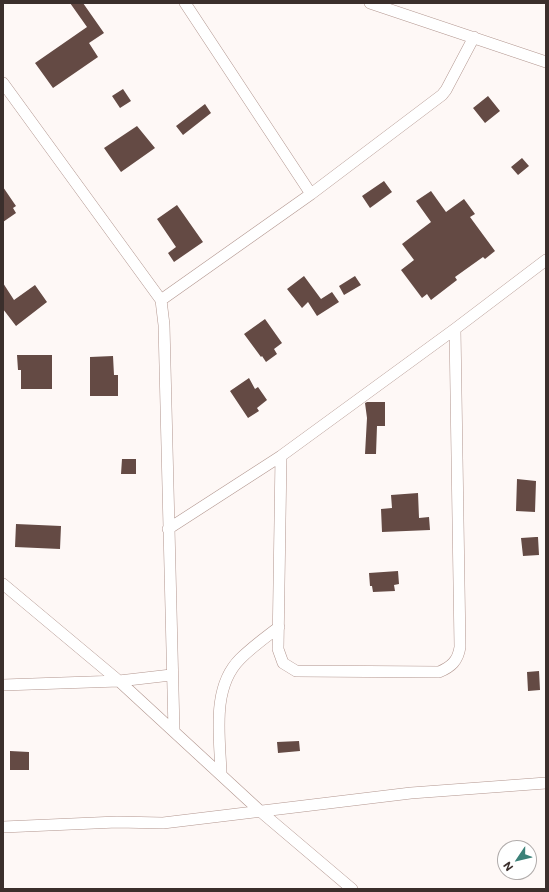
<!DOCTYPE html>
<html>
<head>
<meta charset="utf-8">
<style>
  body { margin:0 }
  #map { position:relative; width:549px; height:892px; overflow:hidden; background:#fef8f6; font-family:Commissioner,sans-serif }
  canvas { display:block }
  .frame { position:absolute; inset:0; border:4px solid #3b2f2c; pointer-events:none }
  .north { position:absolute; left:497px; top:840px; width:40px; height:40px; box-sizing:border-box; background:#fff; border:1px solid #b1acab; border-radius:50%; rotate:235deg; font-size:11px; font-weight:700; line-height:16px; text-align:center; color:#3b2f2c }
  .north::after { content:''; display:block; margin:auto; width:14px; height:18px; background:#3c8178; clip-path:polygon(50% 0,100% 100%,50% 72%,0 100%) }
</style>
</head>
<body>
<div id="map">
<canvas width="549" height="892"></canvas>
<div class="frame"></div>
<div class="north">N</div>
</div>
<script>
const ctx = document.querySelector('canvas').getContext('2d');
ctx.lineJoin = 'round';
function paint(path, color) { ctx.fillStyle = color; ctx.fill(path, 'evenodd'); }
function stroke(path, color, width, dash) { ctx.strokeStyle = color; ctx.lineWidth = width; ctx.lineCap = dash ? 'butt' : 'round'; ctx.setLineDash(dash || []); ctx.stroke(path); }
paint(new Path2D(`
  M 70,3 L 83,3 L 104,33 L 89,43 L 98,57 L 53,88 L 35,63 L 87,27 Z
  M 123,89 L 131,101 L 120,108 L 112,96 Z
  M 488,96 L 500,111 L 485,123 L 473,108 Z
  M 205,104 L 211,113 L 183,135 L 176,126 Z
  M 137,126 L 155,148 L 121,172 L 104,148 Z
  M 522,158 L 529,166 L 518,175 L 511,167 Z
  M 384,181 L 392,192 L 370,208 L 362,196 Z
  M 3,187 L 16,206 L 13,208 L 16,213 L 3,222 Z
  M 431,191 L 446,212 L 464,199 L 475,214 L 470,217 L 495,251 L 485,259 L 483,257 L 455,277 L 457,280 L 431,300 L 427,294 L 422,298 L 401,270 L 414,260 L 402,244 L 431,222 L 416,201 Z
  M 177,205 L 203,242 L 174,262 L 168,253 L 176,247 L 157,219 Z
  M 304,276 L 321,299 L 332,292 L 339,302 L 317,316 L 308,302 L 302,308 L 287,289 Z
  M 355,276 L 361,285 L 344,295 L 339,286 Z
  M 3,283 L 14,300 L 35,285 L 47,302 L 16,326 L 3,309 Z
  M 265,319 L 282,343 L 274,349 L 277,354 L 266,362 L 262,356 L 261,357 L 244,334 Z
  M 17,355 L 52,355 L 52,389 L 21,389 L 21,370 L 18,370 Z
  M 113,356 L 114,375 L 118,375 L 118,396 L 90,396 L 90,357 Z
  M 249,378 L 255,389 L 258,387 L 267,400 L 257,408 L 259,411 L 248,418 L 230,391 Z
  M 367,402 L 385,402 L 385,426 L 377,426 L 376,454 L 365,454 L 367,418 L 365,403 Z
  M 122,459 L 136,459 L 136,474 L 121,474 Z
  M 517,479 L 536,481 L 535,512 L 516,511 Z
  M 418,493 L 419,518 L 429,517 L 430,530 L 382,532 L 381,509 L 392,508 L 391,495 Z
  M 16,524 L 61,526 L 60,549 L 15,547 Z
  M 536,537 L 538,537 L 539,555 L 523,556 L 521,538 Z
  M 398,571 L 399,584 L 394,585 L 395,591 L 373,592 L 372,586 L 370,586 L 369,573 Z
  M 539,671 L 540,690 L 528,691 L 527,672 Z
  M 299,741 L 300,751 L 278,753 L 277,742 Z
  M 10,751 L 29,752 L 29,770 L 10,770 Z`), '#644a44');
const street = new Path2D(`
  M 185,3 L 311,194
  M 370,3 L 546,62
  M 3,83 L 161,300 L 164,325 L 174,731
  M 161,300 L 311,194 L 442,95 L 446,90 L 474,37
  M 281,456 L 278,649 L 283,663 L 296,671 L 439,672 C 451,667 458,661 460,647 L 455,329
  M 168,529 L 281,456 L 455,329 L 546,260
  M 3,584 L 119,681 L 260,811 L 352,889
  M 3,685 L 119,681 L 171,675
  M 221,774 C 220,737 211,688 240,659 C 252,647 266,637 279,627
  M 3,827 L 117,822 L 163,823 L 411,793 L 546,783`);
stroke(street, '#b2968f', 12);
stroke(street, '#fff', 11);
</script>
</body>
</html>
